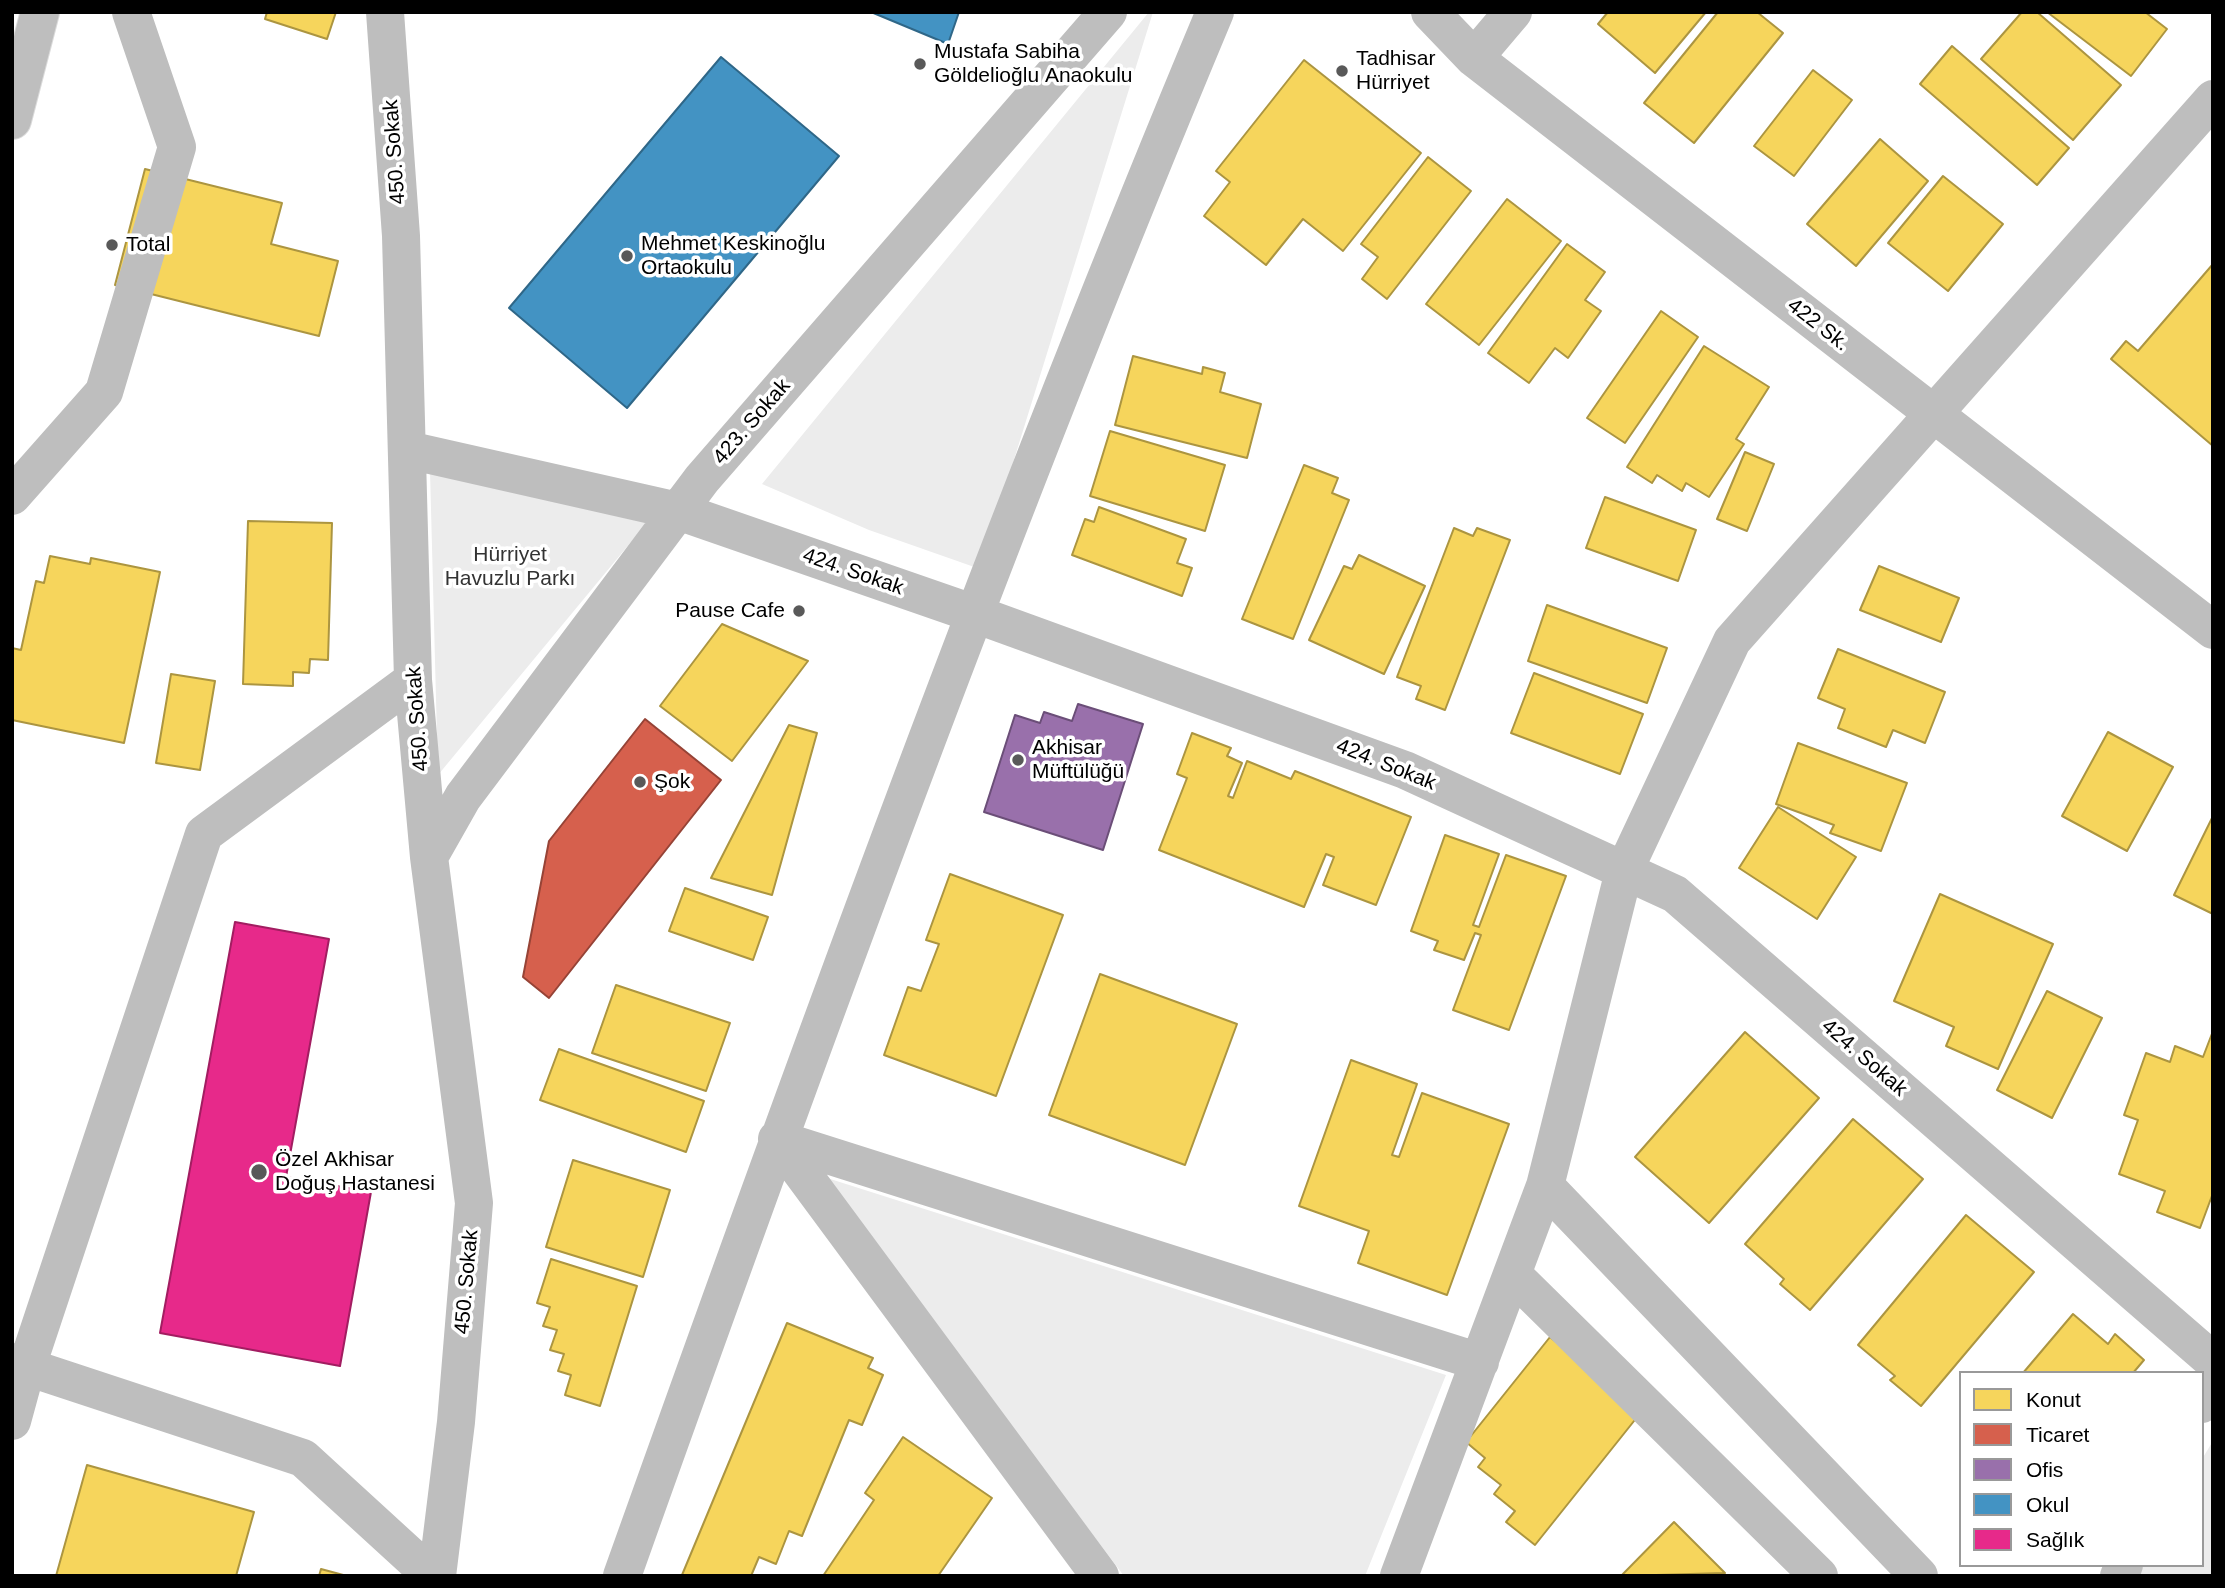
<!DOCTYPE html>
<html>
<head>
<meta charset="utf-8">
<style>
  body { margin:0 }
  #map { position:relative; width:2225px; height:1588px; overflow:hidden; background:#fff; font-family:Arial,sans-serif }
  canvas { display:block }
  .frame { position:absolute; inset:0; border:14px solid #000; pointer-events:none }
  .legend { position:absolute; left:1959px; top:1371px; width:245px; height:196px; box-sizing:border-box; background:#fff; border:2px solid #999; margin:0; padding:9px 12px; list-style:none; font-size:21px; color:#000 }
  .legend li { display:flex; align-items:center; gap:14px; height:35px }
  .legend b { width:35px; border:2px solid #999 }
</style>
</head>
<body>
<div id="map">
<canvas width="2225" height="1588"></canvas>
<div class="frame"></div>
<ul class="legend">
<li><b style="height:19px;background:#f6d55c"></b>Konut</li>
<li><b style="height:19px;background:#d6604d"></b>Ticaret</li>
<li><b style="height:19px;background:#9970ab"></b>Ofis</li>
<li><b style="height:19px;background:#4393c3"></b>Okul</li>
<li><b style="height:19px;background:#e7298a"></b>Sağlık</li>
</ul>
</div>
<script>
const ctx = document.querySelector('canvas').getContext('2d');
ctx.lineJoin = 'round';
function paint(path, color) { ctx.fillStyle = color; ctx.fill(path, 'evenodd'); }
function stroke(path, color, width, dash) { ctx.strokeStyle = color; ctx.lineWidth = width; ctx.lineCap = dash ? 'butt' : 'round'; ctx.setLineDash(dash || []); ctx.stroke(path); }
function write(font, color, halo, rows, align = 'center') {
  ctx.font = font + ' Arial,sans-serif'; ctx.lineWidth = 7; ctx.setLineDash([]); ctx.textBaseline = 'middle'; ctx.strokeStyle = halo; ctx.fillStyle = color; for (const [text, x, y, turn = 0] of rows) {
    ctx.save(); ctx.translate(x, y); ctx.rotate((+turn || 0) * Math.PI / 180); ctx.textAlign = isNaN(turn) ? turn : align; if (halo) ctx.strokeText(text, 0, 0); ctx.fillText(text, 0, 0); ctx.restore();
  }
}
paint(new Path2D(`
  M 1149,12 L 1153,12 L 980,569 L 869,530 L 762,484 Z
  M 430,471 L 650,519 L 438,775 Z
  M 824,1177 L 1446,1375 L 1365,1576 L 1124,1576 Z
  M 2213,1441 L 2213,1576 L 2133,1576 L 2140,1565 L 2202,1565 L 2202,1459 Z`), '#ececec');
const homes = new Path2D(`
  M 267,12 L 336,12 L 327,39 L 265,19 Z
  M 1608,12 L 1706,12 L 1655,73 L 1598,24 Z
  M 1718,12 L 1757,12 L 1783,33 L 1694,143 L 1644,103 Z
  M 2022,12 L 2037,12 L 2121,85 L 2073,140 L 1981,59 Z
  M 2047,12 L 2145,12 L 2167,29 L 2131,76 Z
  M 1952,46 L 2069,148 L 2037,185 L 1920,84 Z
  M 1304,60 L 1421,153 L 1343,251 L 1303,219 L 1266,265 L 1204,216 L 1230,182 L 1216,171 Z
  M 1813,70 L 1852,100 L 1794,176 L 1754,146 Z
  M 1880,139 L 1928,181 L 1856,266 L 1807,224 Z
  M 1428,157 L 1471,191 L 1387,299 L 1362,279 L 1378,257 L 1361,244 Z
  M 145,169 L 282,203 L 271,244 L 338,261 L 319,336 L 115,285 Z
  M 1943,176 L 2003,224 L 1948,291 L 1888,243 Z
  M 1507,199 L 1561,241 L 1479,345 L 1426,304 Z
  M 1567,244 L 1605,272 L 1585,300 L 1601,311 L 1568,358 L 1555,348 L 1529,383 L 1488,353 Z
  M 2213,264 L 2213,446 L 2111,359 L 2126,341 L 2138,351 Z
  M 1661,311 L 1698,337 L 1625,443 L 1587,418 Z
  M 1704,346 L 1769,387 L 1736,439 L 1744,444 L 1709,497 L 1686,483 L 1682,491 L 1657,475 L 1652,483 L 1627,467 Z
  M 1133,356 L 1202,374 L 1203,367 L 1225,373 L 1220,392 L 1261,404 L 1247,458 L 1115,425 Z
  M 1110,431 L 1225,465 L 1205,531 L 1090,496 Z
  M 1745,452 L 1774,464 L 1747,531 L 1717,519 Z
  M 1304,465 L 1338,478 L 1332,493 L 1349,500 L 1293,639 L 1242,619 Z
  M 1605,497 L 1696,530 L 1678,581 L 1586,548 Z
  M 1099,507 L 1186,539 L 1177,563 L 1192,568 L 1182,596 L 1072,555 L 1085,519 L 1094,522 Z
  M 248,521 L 332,523 L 328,660 L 310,659 L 309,673 L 293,672 L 293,686 L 243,684 Z
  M 1454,528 L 1473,536 L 1477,528 L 1510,540 L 1445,710 L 1416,699 L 1421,686 L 1397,677 Z
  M 1359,555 L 1425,586 L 1384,674 L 1309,640 L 1344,566 L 1352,569 Z
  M 50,556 L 90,564 L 91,558 L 160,572 L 124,743 L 12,720 L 12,648 L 21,650 L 36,581 L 44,583 Z
  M 1879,566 L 1959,598 L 1941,642 L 1860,610 Z
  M 1547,605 L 1667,648 L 1647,703 L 1528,661 Z
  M 722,624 L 808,661 L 732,761 L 660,706 Z
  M 1838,649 L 1945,692 L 1925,743 L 1893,730 L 1886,747 L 1838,728 L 1845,709 L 1818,698 Z
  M 1534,673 L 1643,714 L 1620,774 L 1511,733 Z
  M 171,674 L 215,681 L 200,770 L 156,763 Z
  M 789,725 L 817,733 L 772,895 L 711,878 Z
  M 2108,732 L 2173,767 L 2127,851 L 2062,816 Z
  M 1192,733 L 1231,748 L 1227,756 L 1242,763 L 1228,796 L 1233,798 L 1247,761 L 1291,779 L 1295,771 L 1411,817 L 1376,905 L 1323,885 L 1334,857 L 1326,854 L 1304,907 L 1159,850 L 1187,778 L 1177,774 Z
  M 1798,743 L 1907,783 L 1881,851 L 1830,833 L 1834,825 L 1776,804 Z
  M 1778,807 L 1856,857 L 1817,919 L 1739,868 Z
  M 2213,816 L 2213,914 L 2174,895 Z
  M 1445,835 L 1499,854 L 1473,925 L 1479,927 L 1506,855 L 1566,876 L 1509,1030 L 1453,1010 L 1481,935 L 1475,933 L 1464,960 L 1434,950 L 1438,941 L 1411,931 Z
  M 950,874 L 1063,915 L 996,1096 L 884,1055 L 908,987 L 921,991 L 939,944 L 926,940 Z
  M 685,888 L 768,917 L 753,960 L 669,931 Z
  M 1940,894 L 2053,944 L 1998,1069 L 1946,1046 L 1954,1027 L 1894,1001 Z
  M 1100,974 L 1237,1024 L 1185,1165 L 1049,1115 Z
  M 616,985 L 730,1023 L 706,1091 L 592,1053 Z
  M 2047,991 L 2102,1018 L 2052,1118 L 1997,1090 Z
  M 2213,1031 L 2213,1193 L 2200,1228 L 2157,1212 L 2165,1191 L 2119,1174 L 2138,1120 L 2124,1115 L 2146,1053 L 2170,1062 L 2175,1046 L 2203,1057 Z
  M 1745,1032 L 1819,1098 L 1709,1223 L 1635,1157 Z
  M 559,1049 L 704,1101 L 686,1152 L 540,1100 Z
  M 1351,1060 L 1417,1084 L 1392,1155 L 1399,1157 L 1422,1093 L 1509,1124 L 1447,1295 L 1358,1263 L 1369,1231 L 1299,1206 Z
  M 1853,1119 L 1923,1179 L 1810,1310 L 1780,1284 L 1784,1279 L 1745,1244 Z
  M 573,1160 L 670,1190 L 643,1277 L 546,1247 Z
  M 1966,1215 L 2034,1272 L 1921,1406 L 1890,1380 L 1895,1376 L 1858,1345 Z
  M 551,1259 L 637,1286 L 600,1406 L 565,1395 L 571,1375 L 558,1371 L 564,1354 L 550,1350 L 557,1330 L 543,1326 L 550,1307 L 537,1303 Z
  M 2073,1314 L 2108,1344 L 2115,1334 L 2144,1360 L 2133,1373 L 2023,1373 Z
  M 787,1323 L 873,1358 L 868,1368 L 883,1375 L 862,1425 L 849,1420 L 802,1536 L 789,1531 L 776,1564 L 759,1557 L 751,1576 L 682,1575 Z
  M 1550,1337 L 1642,1411 L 1535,1545 L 1506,1522 L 1515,1511 L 1494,1494 L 1501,1485 L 1478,1467 L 1485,1458 L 1466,1442 Z
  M 903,1437 L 992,1498 L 938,1576 L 823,1576 L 874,1500 L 865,1493 Z
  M 87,1465 L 254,1512 L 236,1576 L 56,1576 Z
  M 1674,1522 L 1725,1573 L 1621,1576 Z
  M 321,1569 L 347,1576 L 319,1576 Z`);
paint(homes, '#f6d55c');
stroke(homes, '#ac9540', 2);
const shops = new Path2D(`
  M 645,719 L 721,780 L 549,998 L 523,977 L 549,841 Z`);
paint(shops, '#d6604d');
stroke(shops, '#964336', 2);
const offices = new Path2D(`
  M 1078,704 L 1143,724 L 1103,850 L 984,812 L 1015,715 L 1040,723 L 1044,712 L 1072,721 Z`);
paint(offices, '#9970ab');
stroke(offices, '#6b4e78', 2);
const schools = new Path2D(`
  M 871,12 L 959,12 L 948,44 Z
  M 721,57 L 839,156 L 627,408 L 509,308 Z`);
paint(schools, '#4393c3');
stroke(schools, '#2f6788', 2);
const health = new Path2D(`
  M 235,922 L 329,939 L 286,1177 L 371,1192 L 340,1366 L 160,1333 Z`);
paint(health, '#e7298a');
stroke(health, '#a21d61', 2);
const major = new Path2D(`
  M 12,120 L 40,12`);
stroke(major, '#dbdbdb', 40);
stroke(new Path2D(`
  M 385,12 L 401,236 L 413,680 L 429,857 L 474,1203 L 456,1422 L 437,1576
  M 1430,12 L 1474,58 L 2213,630
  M 1474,58 L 1513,12
  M 408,450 L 678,511 L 975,614 L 1405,770 L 1675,894 L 2213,1361
  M 12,496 L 104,392 L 177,147 L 131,12
  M 429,857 L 463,797 L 702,479 L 1108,12
  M 777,1139 L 1480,1362
  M 777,1139 L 1100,1576
  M 1545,1186 L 1919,1576
  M 1512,1274 L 1819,1576
  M 12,1362 L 303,1458 L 432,1576
  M 2202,1404 L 2213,1382
  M 12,1421 L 27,1366 L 204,834 L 413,680
  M 622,1576 C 809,1051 1000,526 1215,12
  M 1399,1576 L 1545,1186 L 1624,871 L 1732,641 L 2213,99
  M 2119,1576 L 2124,1565`), '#bebebe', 38);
stroke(major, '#bebebe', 38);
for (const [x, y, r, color] of [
  [920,64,7,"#595959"],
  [1342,71,7,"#595959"],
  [112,245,7,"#595959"],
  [627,256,7,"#595959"],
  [799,611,7,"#595959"],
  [1018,760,7,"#595959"],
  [640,782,7,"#595959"],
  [259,1172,9,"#595959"]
]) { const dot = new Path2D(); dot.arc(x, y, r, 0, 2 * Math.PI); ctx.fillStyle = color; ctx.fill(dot); stroke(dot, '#fff', 2.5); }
write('21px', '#000', '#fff', [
  ["Mustafa Sabiha",934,52],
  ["Göldelioğlu Anaokulu",934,76],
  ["Tadhisar",1356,59],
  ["Hürriyet",1356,83],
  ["Mehmet Keskinoğlu",641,244],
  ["Ortaokulu",641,268],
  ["Total",126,245],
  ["Pause Cafe",785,611,"right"],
  ["Akhisar",1032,748],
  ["Müftülüğü",1032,772],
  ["Şok",654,782],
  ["Özel Akhisar",275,1160],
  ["Doğuş Hastanesi",275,1184]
], 'left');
write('21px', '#000', '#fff', [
  ["450. Sokak",395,152,-94],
  ["422 Sk.",1818,325,38],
  ["423. Sokak",752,422,-49],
  ["424. Sokak",853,572,19],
  ["450. Sokak",418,719,-94],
  ["424. Sokak",1386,765,22],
  ["424. Sokak",1864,1058,41],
  ["450. Sokak",467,1282,-85]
]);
write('21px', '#333', '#fff', [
  ["Hürriyet",510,555],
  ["Havuzlu Parkı",510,579]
]);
</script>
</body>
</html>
